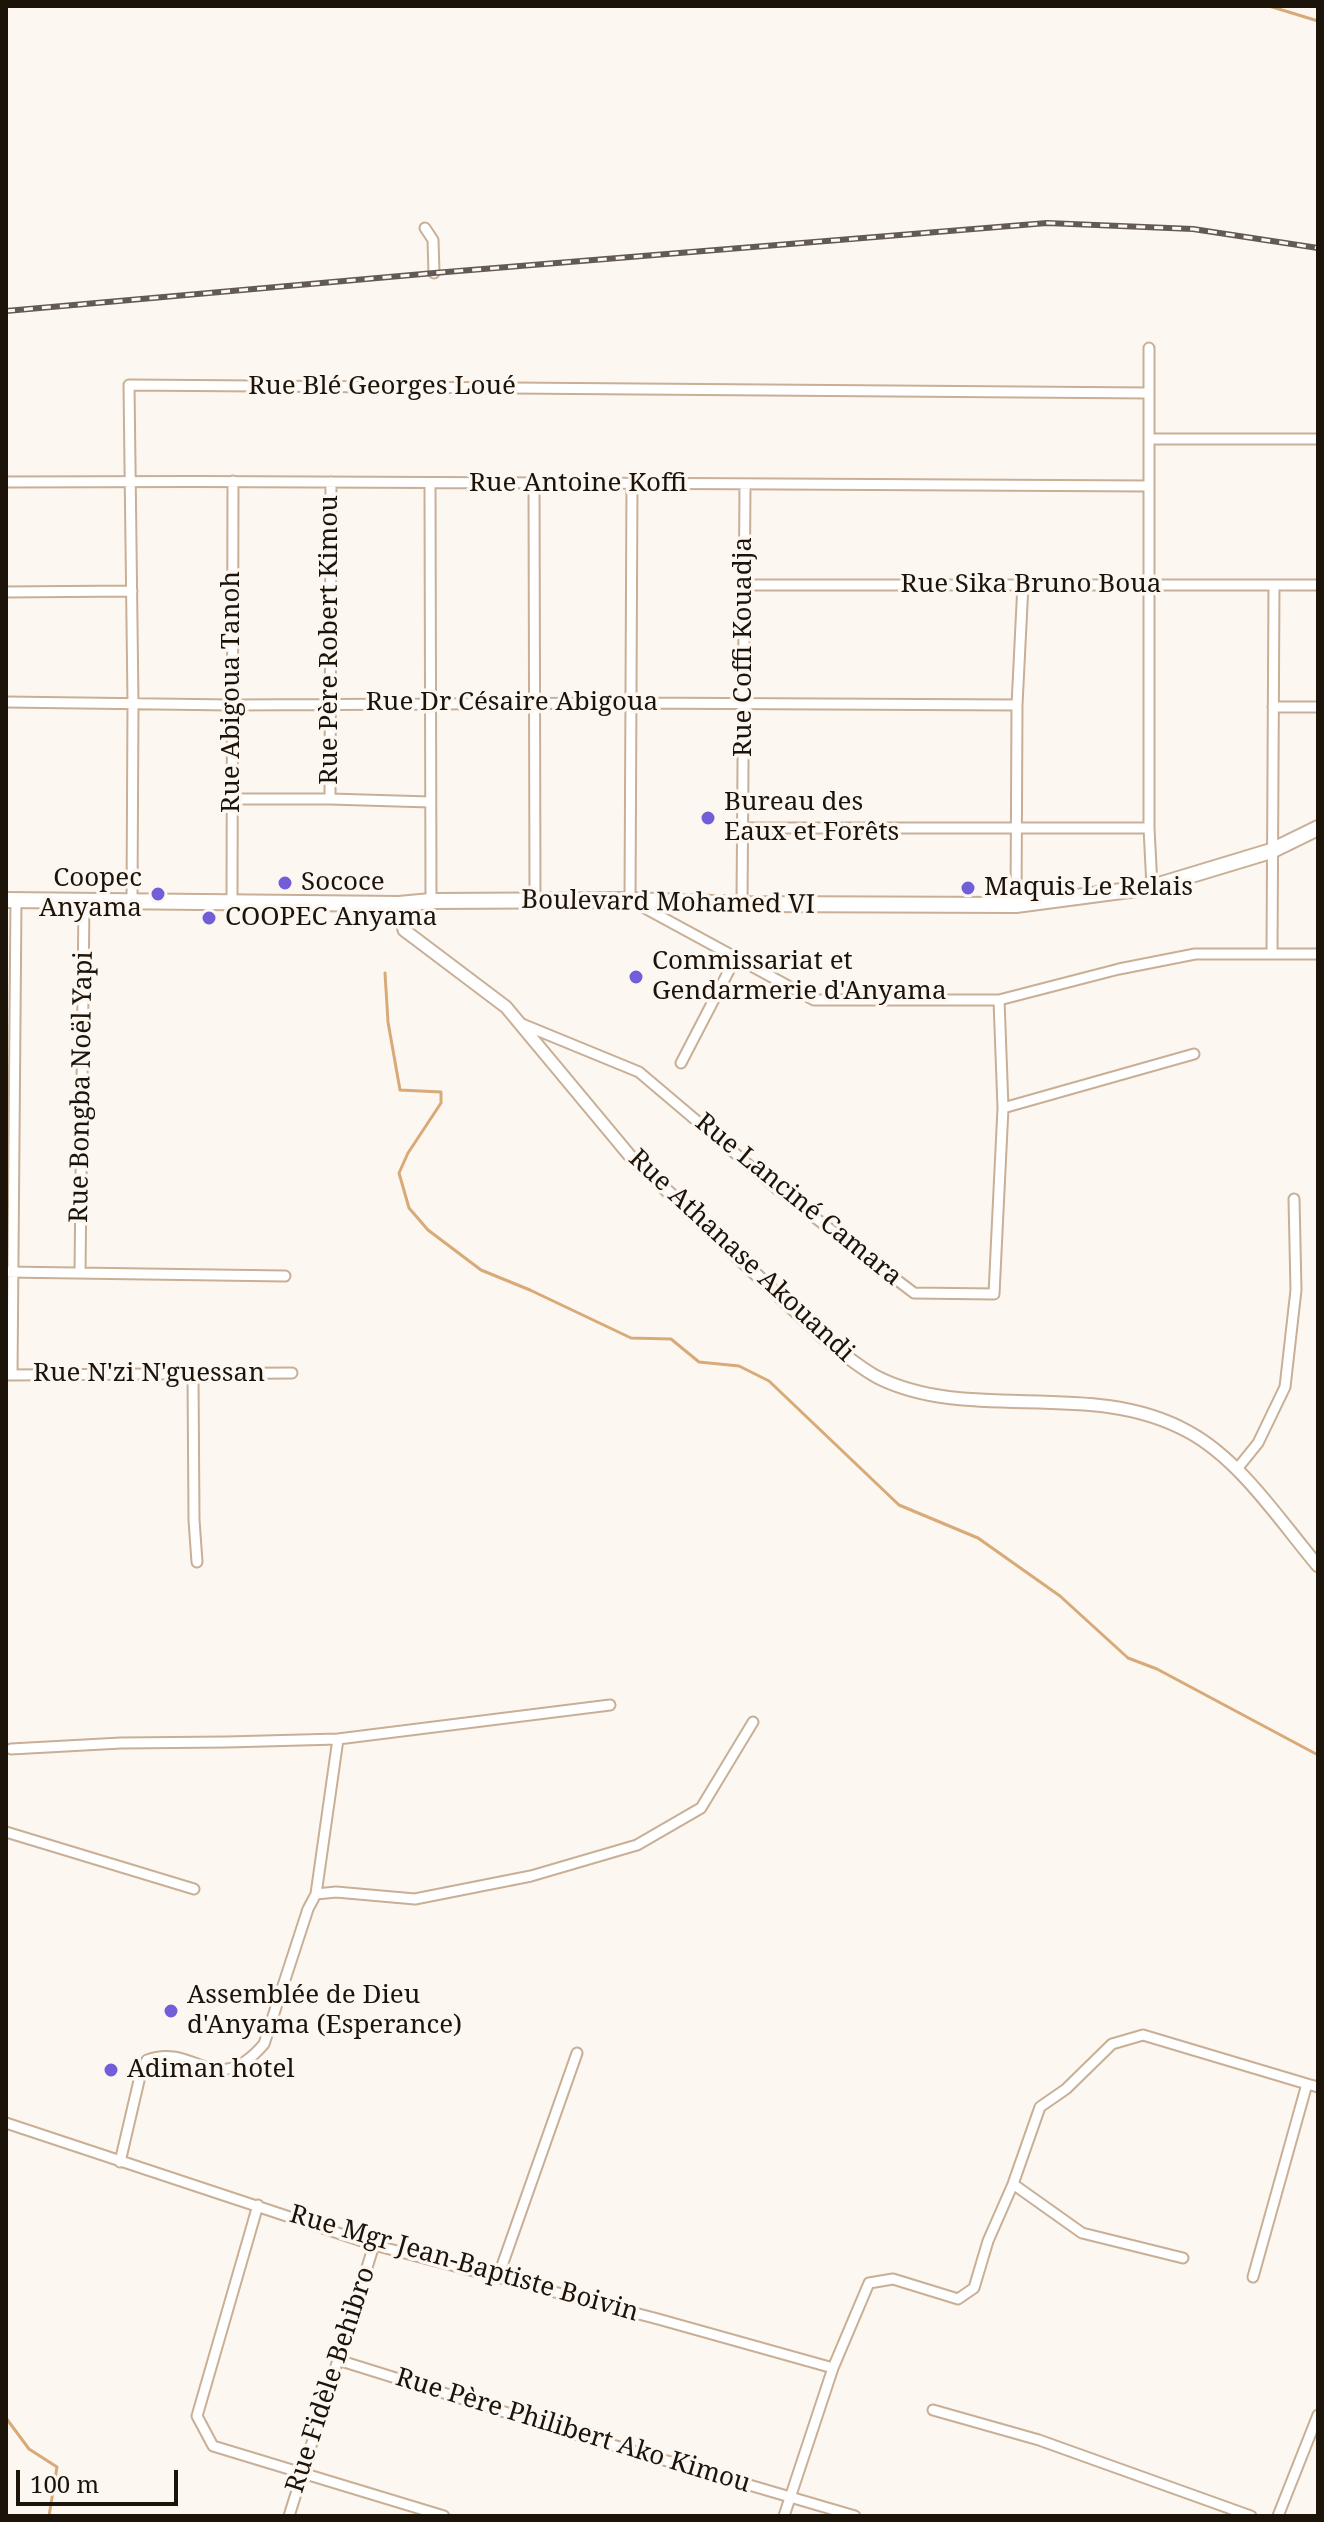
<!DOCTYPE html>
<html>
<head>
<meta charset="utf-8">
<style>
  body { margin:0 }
  #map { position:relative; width:1324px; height:2522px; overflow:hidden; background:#fdf7f2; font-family:"Noto Serif",serif }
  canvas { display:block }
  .frame { position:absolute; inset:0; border:8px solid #1c1309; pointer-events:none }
  .scale { position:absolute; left:16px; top:2470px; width:162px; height:36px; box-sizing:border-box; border:4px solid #1c1309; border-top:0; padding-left:10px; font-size:24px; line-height:28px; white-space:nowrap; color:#1c1309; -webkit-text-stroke:6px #fdf7f2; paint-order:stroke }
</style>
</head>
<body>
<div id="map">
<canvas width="1324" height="2522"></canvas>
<div class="frame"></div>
<div class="scale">100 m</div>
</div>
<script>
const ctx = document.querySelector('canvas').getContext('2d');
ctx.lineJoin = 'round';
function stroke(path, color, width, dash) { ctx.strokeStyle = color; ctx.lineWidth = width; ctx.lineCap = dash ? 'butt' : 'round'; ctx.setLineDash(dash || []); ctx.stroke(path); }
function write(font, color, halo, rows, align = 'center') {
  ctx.font = font + ' "Noto Serif",serif'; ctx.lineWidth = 7; ctx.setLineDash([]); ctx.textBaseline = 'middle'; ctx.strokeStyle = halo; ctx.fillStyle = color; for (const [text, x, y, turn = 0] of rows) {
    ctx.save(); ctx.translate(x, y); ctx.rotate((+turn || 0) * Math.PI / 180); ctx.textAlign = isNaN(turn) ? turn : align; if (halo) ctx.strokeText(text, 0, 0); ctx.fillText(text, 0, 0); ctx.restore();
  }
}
stroke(new Path2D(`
  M 1269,6 L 1318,21
  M 385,973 L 388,1022 L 400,1090 L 441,1092 L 441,1103 L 408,1153 L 399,1173 L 409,1208 L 428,1230 L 481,1270 L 530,1290 L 631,1338 L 671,1339 L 699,1362 L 739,1366 L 769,1381 L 899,1505 L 978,1538 L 1060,1596 L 1128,1658 L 1157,1669 L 1318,1755
  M 6,2418 L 29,2449 L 57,2467 L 49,2516`), '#d8aa78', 3);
const minor = new Path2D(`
  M 425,228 L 433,240 L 434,273
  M 1149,348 L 1149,828 L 1152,887
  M 1149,439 L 1318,439
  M 6,482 C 387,480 768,485 1149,486
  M 534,482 L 535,901
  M 632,483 L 630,900 L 814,1000 L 999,1000 L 1119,969 L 1195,954 L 1318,954
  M 430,484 L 431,901
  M 744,585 L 1318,585
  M 6,592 L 132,591
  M 6,702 L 232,705 L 629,703 L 1017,705
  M 1273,707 L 1318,707
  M 231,799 L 330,799 L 430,802
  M 330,799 L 331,482
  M 744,828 L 1149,828
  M 132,900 L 133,702 L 129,385 L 1149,393
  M 232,903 L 233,481
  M 742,904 L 745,485
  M 1016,905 L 1017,705 L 1023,584
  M 1272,953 L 1274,585
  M 522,1024 L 639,1072 L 776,1188 L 914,1293 L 994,1294 L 1003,1108 L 999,1000
  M 681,1063 L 735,959
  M 1003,1108 L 1194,1054
  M 6,1272 L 285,1276
  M 80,1273 L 84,901
  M 193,1374 L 194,1520 L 197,1562
  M 9,1375 L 292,1373
  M 12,1375 L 16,900
  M 1237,1469 L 1258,1443 L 1285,1387 L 1296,1290 L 1294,1199
  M 338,1739 L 610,1705
  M 11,1749 L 121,1743 L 227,1742 L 338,1739 L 316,1894 L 308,1909 L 264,2044 C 215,2101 195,2042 147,2060 L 141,2072 L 120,2162
  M 6,1832 L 194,1889
  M 316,1894 L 336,1892 L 415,1899 L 531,1876 L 637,1845 L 701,1808 L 753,1722
  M 6,2123 L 374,2245 L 658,2319 L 833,2368
  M 1013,2184 L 1082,2233 L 1183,2258
  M 258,2205 L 197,2416 L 213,2446 L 444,2516
  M 498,2277 L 577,2053
  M 1253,2277 L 1307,2084 L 1318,2087
  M 338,2360 L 575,2434 L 855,2516
  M 933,2410 L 1039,2440 L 1251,2516
  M 289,2516 L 374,2245
  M 784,2516 L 833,2368 L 869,2283 L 893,2279 L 958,2299 L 974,2288 L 988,2241 L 1013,2184 L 1040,2107 L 1066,2089 L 1112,2044 L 1143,2035 L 1307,2084
  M 1278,2516 L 1318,2415`);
const tertiary = new Path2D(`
  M 399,904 L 404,930 L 506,1007 L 630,1156 L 827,1341 C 843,1354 859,1367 877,1377 C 970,1424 1090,1378 1187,1431 C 1240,1459 1280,1521 1318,1566`);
const primary = new Path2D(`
  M 6,900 L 399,904 L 431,901 L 630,900 L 742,904 L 1016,905 L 1152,887 L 1271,851 L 1318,828`);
stroke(minor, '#c8af96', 13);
stroke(tertiary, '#c8af96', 15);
stroke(primary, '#c8af96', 18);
stroke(minor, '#fff', 9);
stroke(tertiary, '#fff', 11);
stroke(primary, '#fff', 14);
const rail = new Path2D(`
  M 6,311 L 434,273 L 1047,223 L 1193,229 L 1318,248`);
stroke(rail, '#635b53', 6);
stroke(rail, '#fdf7f2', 3, [9]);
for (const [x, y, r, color] of [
  [708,818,8,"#725ed8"],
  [285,883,8,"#725ed8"],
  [968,888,8,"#725ed8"],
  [158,894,8,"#725ed8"],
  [209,918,8,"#725ed8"],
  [636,977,8,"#725ed8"],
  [171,2011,8,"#725ed8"],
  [111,2070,8,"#725ed8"]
]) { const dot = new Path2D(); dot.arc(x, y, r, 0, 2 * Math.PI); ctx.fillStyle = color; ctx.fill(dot); stroke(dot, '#fdf7f2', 3); }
write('26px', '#1c1309', '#fdf7f2', [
  ["Rue Blé Georges Loué",382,387],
  ["Rue Antoine Koffi",578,484],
  ["Rue Sika Bruno Boua",1031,585],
  ["Rue Père Robert Kimou",330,640,-90],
  ["Rue Coffi Kouadja",744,647,-90],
  ["Rue Abigoua Tanoh",232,692,-90],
  ["Rue Dr Césaire Abigoua",512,703],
  ["Boulevard Mohamed VI",668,903,1],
  ["Rue Bongba Noël Yapi",82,1087,-89],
  ["Rue Lanciné Camara",798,1200,39],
  ["Rue Athanase Akouandi",741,1256,43],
  ["Rue N'zi N'guessan",149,1374],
  ["Rue Mgr Jean-Baptiste Boivin",464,2264,16],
  ["Rue Fidèle Behibro",331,2380,-72],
  ["Rue Père Philibert Ako Kimou",573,2431,17]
]);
write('26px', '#1c1309', '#fdf7f2', [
  ["Bureau des",724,803],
  ["Eaux et Forêts",724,833],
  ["Coopec",142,879,"right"],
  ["Anyama",142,909,"right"],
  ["Sococe",301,883],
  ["Maquis Le Relais",984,888],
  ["COOPEC Anyama",225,918],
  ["Commissariat et",652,962],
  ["Gendarmerie d'Anyama",652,992],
  ["Assemblée de Dieu",187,1996],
  ["d'Anyama (Esperance)",187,2026],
  ["Adiman hotel",127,2070]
], 'left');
</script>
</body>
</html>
